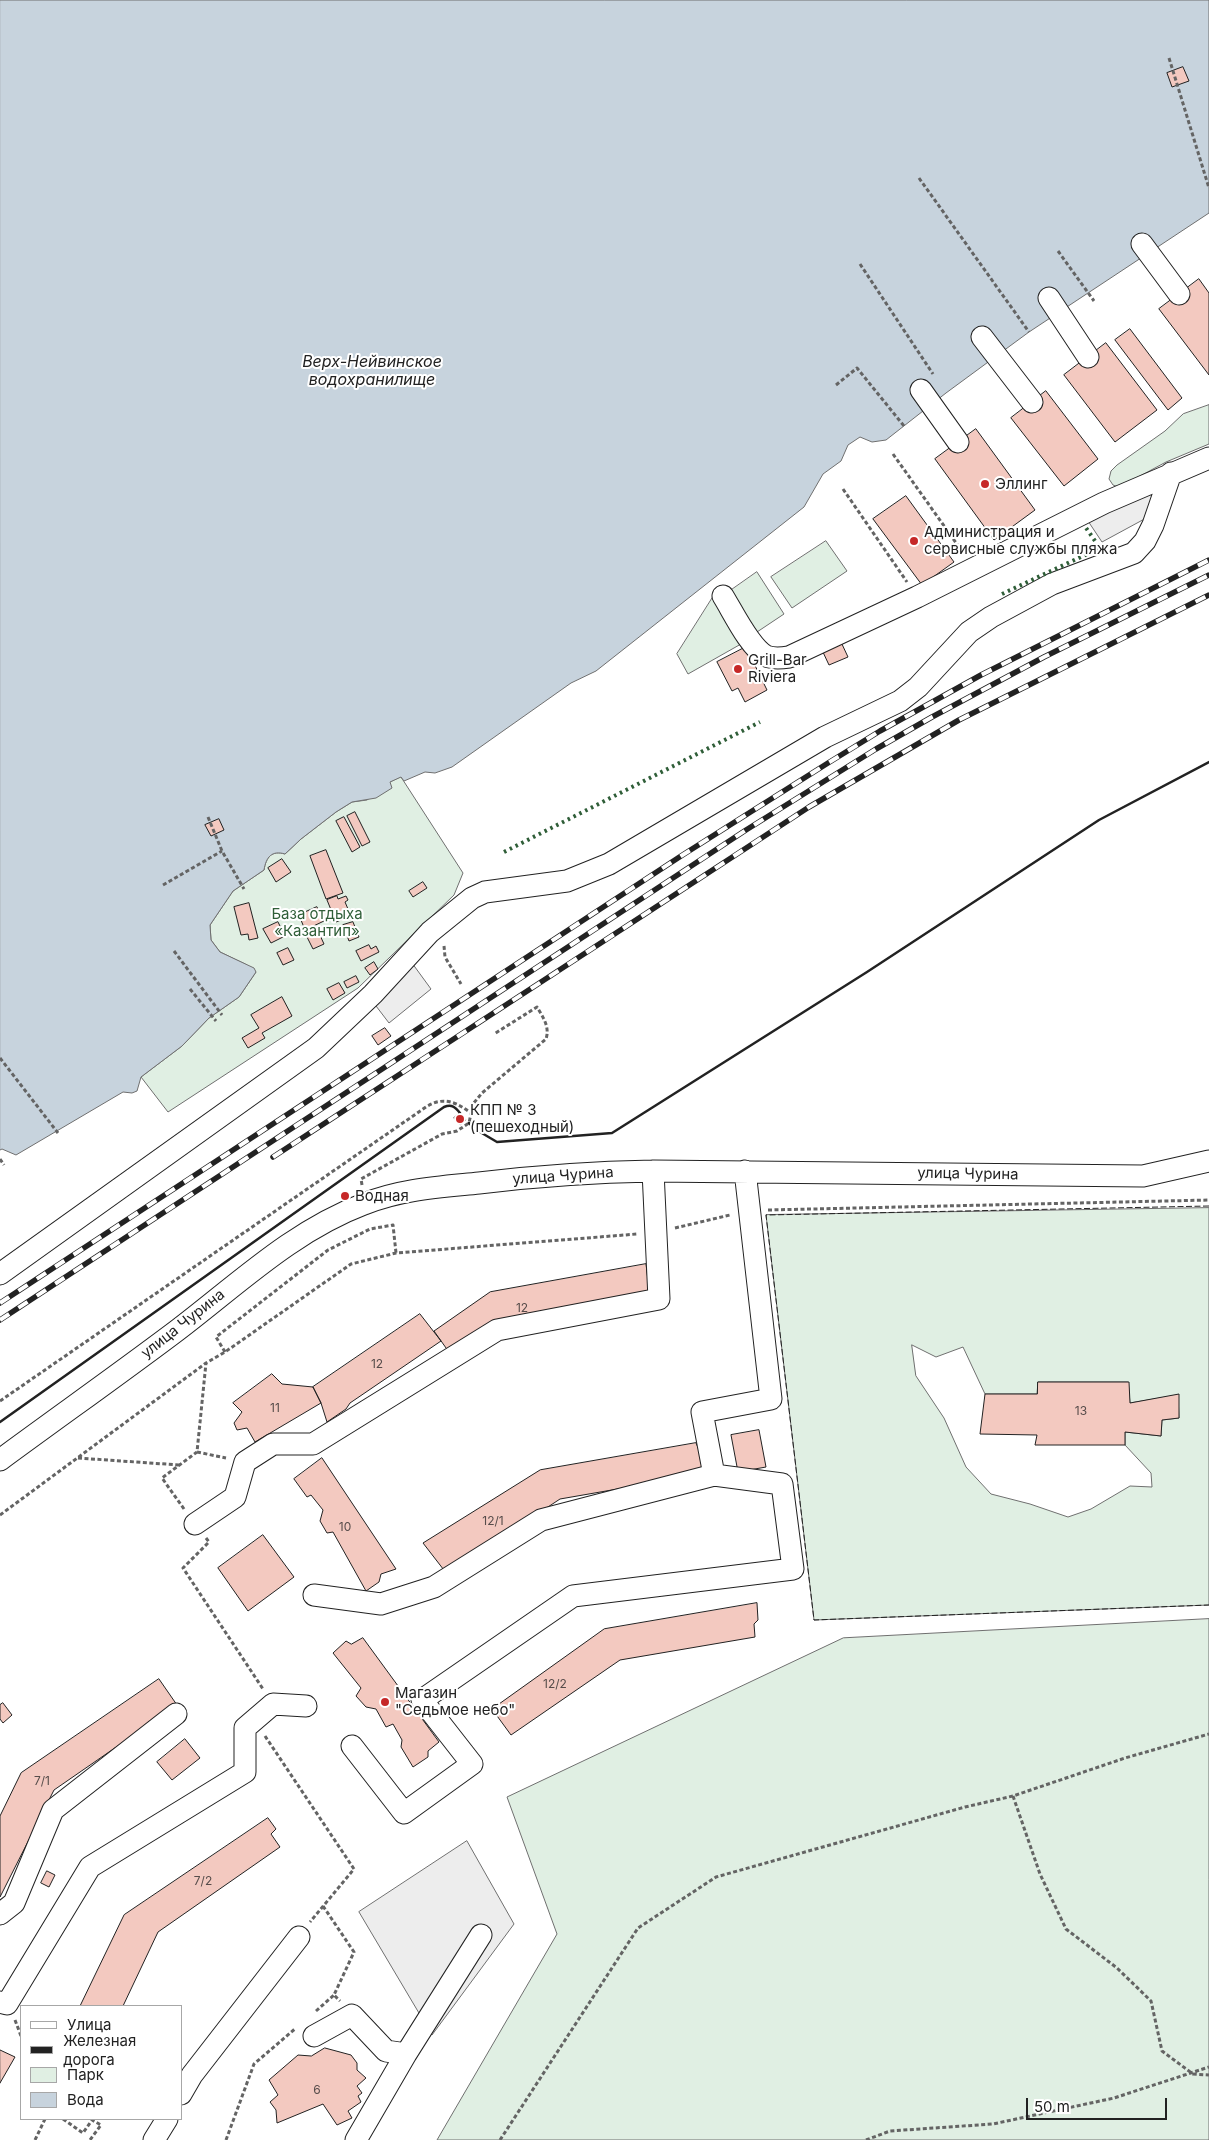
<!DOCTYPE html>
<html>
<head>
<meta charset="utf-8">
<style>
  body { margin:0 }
  #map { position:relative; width:1209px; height:2140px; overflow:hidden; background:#fff; font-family:Inter,sans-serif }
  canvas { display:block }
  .legend { position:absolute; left:20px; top:2005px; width:162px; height:115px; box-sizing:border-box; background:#fff; border:1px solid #a7a7a7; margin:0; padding:6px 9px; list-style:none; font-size:15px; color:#222 }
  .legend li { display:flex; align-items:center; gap:10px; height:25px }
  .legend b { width:25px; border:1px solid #a7a7a7 }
  .scale { position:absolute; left:1026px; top:2098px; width:141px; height:22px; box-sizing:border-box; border:2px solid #222; border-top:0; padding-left:6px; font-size:15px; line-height:18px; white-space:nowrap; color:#222; -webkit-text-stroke:4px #fff; paint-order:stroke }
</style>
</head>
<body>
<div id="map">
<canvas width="1209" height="2140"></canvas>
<ul class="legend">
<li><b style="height:6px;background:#fff"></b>Улица</li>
<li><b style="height:6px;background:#222"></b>Железная дорога</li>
<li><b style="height:14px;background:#e0efe3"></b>Парк</li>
<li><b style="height:14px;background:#c7d3dd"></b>Вода</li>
</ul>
<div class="scale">50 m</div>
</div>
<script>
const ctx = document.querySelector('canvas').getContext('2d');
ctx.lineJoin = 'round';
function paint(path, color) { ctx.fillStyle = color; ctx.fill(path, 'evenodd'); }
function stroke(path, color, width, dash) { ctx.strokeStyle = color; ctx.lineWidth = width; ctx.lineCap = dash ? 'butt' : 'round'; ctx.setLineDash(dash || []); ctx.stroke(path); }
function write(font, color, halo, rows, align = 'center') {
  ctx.font = font + ' Inter,sans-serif'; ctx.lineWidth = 4; ctx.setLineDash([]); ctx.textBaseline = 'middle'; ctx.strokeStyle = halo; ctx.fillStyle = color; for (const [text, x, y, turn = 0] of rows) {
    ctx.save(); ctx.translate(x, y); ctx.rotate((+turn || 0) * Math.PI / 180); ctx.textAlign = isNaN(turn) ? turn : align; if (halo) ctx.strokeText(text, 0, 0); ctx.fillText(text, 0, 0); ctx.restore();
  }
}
const green = new Path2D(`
  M 1209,405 L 1209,444 L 1166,462 L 1129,482 L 1118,487 L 1113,485 L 1109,479 L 1111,471 L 1117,465 L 1165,431 L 1183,414 Z
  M 826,541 L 847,571 L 792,608 L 771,577 Z
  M 757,572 L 784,614 L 757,632 L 730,591 Z
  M 713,597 L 741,644 L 688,674 L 677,654 Z
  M 401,777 L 463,873 L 454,895 L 358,988 L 168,1112 L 141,1077 L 182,1046 L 209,1018 L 239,997 L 256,972 L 245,964 L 220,952 L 211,940 L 210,925 L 233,891 L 264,870 C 266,857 272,850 285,854 L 301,839 L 336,812 L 352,802 L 367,800 L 390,782 Z
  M 1209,1208 L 1209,1605 L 814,1620 L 766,1215 ZM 912,1345 L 936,1357 L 963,1347 L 985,1394 L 1037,1394 L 1038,1382 L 1128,1382 L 1130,1403 L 1178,1395 L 1179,1418 L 1162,1420 L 1161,1436 L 1125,1432 L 1125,1445 L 1151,1473 L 1152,1487 L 1130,1486 L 1091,1509 L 1068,1517 L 1030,1504 L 991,1494 L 966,1467 L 944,1418 L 916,1376 Z
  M 1209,1619 L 1209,2140 L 437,2140 L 557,1934 L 507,1797 L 843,1638 Z`);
paint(green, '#e0efe3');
stroke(green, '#6f6f6f', 1);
const parking = new Path2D(`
  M 1159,486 L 1150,516 L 1102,542 L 1088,521 Z
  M 412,963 L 431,989 L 389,1023 L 373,1002 Z
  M 467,1841 L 514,1924 L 432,2035 L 359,1912 Z`);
paint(parking, '#ededed');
stroke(parking, '#6f6f6f', 1);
const water = new Path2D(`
  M 0,0 L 1209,0 L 1209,213 L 1029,332 L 946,393 L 886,440 L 872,442 L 860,437 L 848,445 L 841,461 L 823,474 L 804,507 L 596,671 L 571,683 L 452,767 L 435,773 L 425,772 L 404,781 L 401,777 L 390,782 L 392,788 L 376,798 L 352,802 L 336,812 L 301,839 L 285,854 C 272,850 266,857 264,870 L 233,891 L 210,925 L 211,940 L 220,952 L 254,968 L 256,972 L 239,997 L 209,1018 L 182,1046 L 141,1077 L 137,1091 L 132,1093 L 123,1092 L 16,1155 L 2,1149 L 0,1150 Z`);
paint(water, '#c7d3dd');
stroke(water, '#6f6f6f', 1);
const building = new Path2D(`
  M 1183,67 L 1189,81 L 1172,87 L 1167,73 Z
  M 1199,279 L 1209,293 L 1209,375 L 1159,309 Z
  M 1130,329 L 1182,398 L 1168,410 L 1115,340 Z
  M 1106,343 L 1157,410 L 1115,442 L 1064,375 Z
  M 1046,391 L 1098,459 L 1064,486 L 1011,418 Z
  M 976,429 L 1035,510 L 994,540 L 935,459 Z
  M 906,496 L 954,562 L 922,585 L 873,519 Z
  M 841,642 L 848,657 L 829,665 L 822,650 Z
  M 746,647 L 767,690 L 745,702 L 738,688 L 732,691 L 717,662 Z
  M 355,812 L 370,842 L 362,846 L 347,816 Z
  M 344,817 L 360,847 L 352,852 L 336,821 Z
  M 219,819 L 224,830 L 211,836 L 205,825 Z
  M 326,850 L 343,893 L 326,899 L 310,856 Z
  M 282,859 L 291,872 L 276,882 L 268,868 Z
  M 423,882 L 427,888 L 413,897 L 409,891 Z
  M 337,896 L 338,899 L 346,896 L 348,900 L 345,902 L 351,916 L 336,922 L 327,900 Z
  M 249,903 L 258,938 L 249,940 L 248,934 L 241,935 L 234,907 Z
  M 317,907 L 324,921 L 305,930 L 299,915 Z
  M 278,922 L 285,936 L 271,943 L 263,929 Z
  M 353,922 L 359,937 L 349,941 L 343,925 Z
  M 318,931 L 324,944 L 313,949 L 307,937 Z
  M 369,945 L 371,949 L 376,946 L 379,952 L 361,961 L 356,951 Z
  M 288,948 L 294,960 L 283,965 L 277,953 Z
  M 374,962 L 378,969 L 370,975 L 365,968 Z
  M 356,976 L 359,982 L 347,988 L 344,982 Z
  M 339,983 L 345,993 L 333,1000 L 327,989 Z
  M 282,997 L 292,1016 L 262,1033 L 265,1038 L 248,1048 L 242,1038 L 259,1028 L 251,1015 Z
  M 385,1028 L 391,1036 L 378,1045 L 372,1036 Z
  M 460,1113 L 466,1120 L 460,1125 L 454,1118 Z
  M 646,1264 L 650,1296 L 505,1320 L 451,1355 L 434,1331 L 490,1292 Z
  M 420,1314 L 441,1341 L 350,1403 L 346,1409 L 327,1422 L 321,1403 L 313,1387 Z
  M 272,1374 L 282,1384 L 313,1387 L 321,1403 L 255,1442 L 247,1428 L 237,1430 L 234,1423 L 242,1412 L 233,1403 Z
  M 1038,1382 L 1129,1382 L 1130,1403 L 1179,1394 L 1179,1418 L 1162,1420 L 1161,1436 L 1125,1432 L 1125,1445 L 1035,1445 L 1037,1435 L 980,1434 L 985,1394 L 1037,1394 Z
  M 759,1430 L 766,1467 L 738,1472 L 731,1435 Z
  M 696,1443 L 703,1459 L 704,1474 L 560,1499 L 447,1574 L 423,1543 L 540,1470 Z
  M 322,1458 L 396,1569 L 381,1574 L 379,1582 L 366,1591 L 333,1532 L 327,1533 L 320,1521 L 323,1510 L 311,1495 L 307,1497 L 294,1479 Z
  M 263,1535 L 294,1577 L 248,1611 L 218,1568 Z
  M 757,1603 L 758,1620 L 754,1624 L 755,1637 L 620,1660 L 511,1735 L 492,1709 L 604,1629 Z
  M 363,1638 L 439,1742 L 428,1751 L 428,1757 L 413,1767 L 401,1747 L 402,1740 L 393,1724 L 386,1727 L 376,1709 L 366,1707 L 356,1696 L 361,1688 L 333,1653 L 346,1641 L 351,1644 Z
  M 159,1679 L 177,1705 L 54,1790 L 0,1897 L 0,1816 L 21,1773 Z
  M 3,1703 L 12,1715 L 3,1723 L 0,1719 L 0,1705 Z
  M 185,1739 L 200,1758 L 172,1780 L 157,1762 Z
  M 268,1818 L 276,1829 L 271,1834 L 280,1847 L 158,1932 L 123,2006 L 80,2006 L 124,1915 Z
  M 47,1871 L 55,1875 L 49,1887 L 41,1883 Z
  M 325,2048 L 351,2055 L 357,2063 L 357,2070 L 366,2078 L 357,2086 L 362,2093 L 358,2096 L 361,2102 L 348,2111 L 352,2118 L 337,2125 L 323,2104 L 277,2123 L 276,2110 L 270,2102 L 278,2095 L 269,2080 L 298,2055 L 311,2056 Z
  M 0,2050 L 15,2057 L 0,2083 Z`);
paint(building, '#f3c9c0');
stroke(building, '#222', 1);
const minor = new Path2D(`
  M 1142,244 L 1179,294
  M 1049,298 L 1088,357
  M 982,337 L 1032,402
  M 921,390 L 958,442
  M 723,596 C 733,612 750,648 766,656 C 773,659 782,658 789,657 L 917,597 L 1104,503 L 1209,458
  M 0,1274 L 316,1048 L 373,994 L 430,932 L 472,898 L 485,892 L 567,881 L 609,864 L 825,737 L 900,701 L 918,687 L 969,632 L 991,617 L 1052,584 L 1134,553 L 1145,541 L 1153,525 L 1171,473
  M 0,1460 C 57,1418 115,1377 171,1335 C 234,1288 290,1232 364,1204 C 401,1189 440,1187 479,1183 C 537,1176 595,1172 653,1171 L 1143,1176 L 1209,1161
  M 195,1524 L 235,1497 L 245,1462 L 273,1444 L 313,1444 L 497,1330 L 659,1299 L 653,1171
  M 314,1595 L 381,1604 L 434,1587 L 541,1520 L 714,1475 L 702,1412 L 771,1399 L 745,1171
  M 352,1746 L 404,1813 L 472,1764 L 422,1700 L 573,1596 L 793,1569 L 782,1484 L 714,1475
  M 0,1914 L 14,1903 L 53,1810 L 176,1714
  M 0,2002 L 7,2004 L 90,1867 L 245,1772 L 245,1728 L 273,1704 L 306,1706
  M 314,2036 L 352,2015 L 386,2051 L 406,2054
  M 181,2094 L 192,2075 L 299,1937
  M 154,2140 L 167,2119
  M 356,2140 L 406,2054 L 481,1935`);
stroke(minor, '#222', 23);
stroke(new Path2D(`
  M 1169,58 L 1209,188
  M 919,178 L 1029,332
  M 1058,251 L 1094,301
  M 860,264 L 933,374
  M 836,385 L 857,368 L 904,426
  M 893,454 L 964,554
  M 843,489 L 907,582
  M 208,817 L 222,851 L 244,889
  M 163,885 L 222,851
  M 444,946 L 445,957 L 461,984
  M 174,951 L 222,1015
  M 190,989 L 216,1021
  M 0,1058 L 58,1133
  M 0,1159 L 4,1165
  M 362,1185 L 361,1179 L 442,1134 L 457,1131 L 469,1123 L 473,1104 L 482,1093 L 546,1039 C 550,1027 543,1017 537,1007 L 494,1034
  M 768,1210 L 1209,1200
  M 675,1228 L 730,1215
  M 225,1352 L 216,1337 L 328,1250 L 370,1229 L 393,1225 L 396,1253
  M 0,1401 L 426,1107 C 443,1096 456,1102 471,1113
  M 197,1452 L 226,1458
  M 78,1458 L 179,1465
  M 184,1509 L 162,1478 L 197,1452 L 206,1363
  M 0,1515 L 206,1363 L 225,1352 L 351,1264 L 396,1253 L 637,1234
  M 206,1538 L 209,1542 L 183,1568 L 263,1689
  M 265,1736 L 354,1869 L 310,1922
  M 1013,1796 L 1040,1874 L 1066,1929 L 1117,1968 L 1151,2001 L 1162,2051 L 1193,2074 L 1209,2075
  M 323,1906 L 354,1952 L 334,1995 L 340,2001
  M 316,2011 L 334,1995
  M 15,2020 L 21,2036
  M 63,2119 L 83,2133 L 92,2120 L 101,2125 L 90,2140
  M 35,2140 L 45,2119
  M 226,2140 L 254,2064 L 296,2028
  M 500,2140 L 638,1928 L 716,1877 L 965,1807 L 1013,1796 L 1125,1758 L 1209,1734
  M 866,2140 L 890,2131 L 993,2124 L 1114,2098 L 1209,2067`), '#646464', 3, [4, 2.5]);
stroke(minor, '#fff', 21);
const rail = new Path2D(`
  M 273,1157 L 809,807 L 959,720 L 1209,595
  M 0,1303 L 681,856 L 828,763 L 880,731 L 981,675 L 1209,560
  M 0,1320 L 746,830 L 876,749 L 932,717 L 1044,657 L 1209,575`);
stroke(rail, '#222', 5.5);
stroke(rail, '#fff', 4, [11]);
stroke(new Path2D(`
  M 1002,594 L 1100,548 L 1084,525
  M 504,852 L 760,722`), '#2f5e38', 4, [2.5, 4]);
stroke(new Path2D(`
  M 1209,1206 L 766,1215 L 814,1620 L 1209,1605`), '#222', 1, [6, 2.5]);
stroke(new Path2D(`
  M 469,1123 L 475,1129 L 497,1142 L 612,1133 L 867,972 L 1099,820 L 1209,762
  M 0,1422 L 444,1107 C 452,1104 455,1107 460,1113`), '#222', 2.5);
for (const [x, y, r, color] of [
  [985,484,5,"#c62828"],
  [914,541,5,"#c62828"],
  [738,669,5,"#c62828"],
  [460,1119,5,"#c62828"],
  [345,1196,5,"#c62828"],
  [385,1702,5,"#c62828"]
]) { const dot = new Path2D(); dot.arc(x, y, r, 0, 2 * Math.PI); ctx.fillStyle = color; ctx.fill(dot); stroke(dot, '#fff', 2); }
write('12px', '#564c4a', null, [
  ["12",522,1308],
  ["12",377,1364],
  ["11",275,1408],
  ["13",1081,1411],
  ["12/1",493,1521],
  ["10",345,1527],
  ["12/2",555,1684],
  ["7/1",42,1781],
  ["7/2",203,1881],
  ["6",317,2090]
]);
write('15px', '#222', '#fff', [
  ["Эллинг",995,484],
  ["Администрация и",924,532],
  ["сервисные службы пляжа",924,549],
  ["Grill-Bar",748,660],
  ["Riviera",748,677],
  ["КПП № 3",470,1110],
  ["(пешеходный)",470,1127],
  ["Водная",355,1196],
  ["Магазин",395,1693],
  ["\"Седьмое небо\"",395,1710]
], 'left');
write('15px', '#2f5e38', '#fff', [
  ["База отдыха",317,914],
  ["«Казантип»",317,931]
]);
write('15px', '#222', '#fff', [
  ["улица Чурина",968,1174,1],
  ["улица Чурина",563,1176,-4],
  ["улица Чурина",183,1324,-38]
]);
write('italic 16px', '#222', '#fff', [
  ["Верх-Нейвинское",372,362],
  ["водохранилище",372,380]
]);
</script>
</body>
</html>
